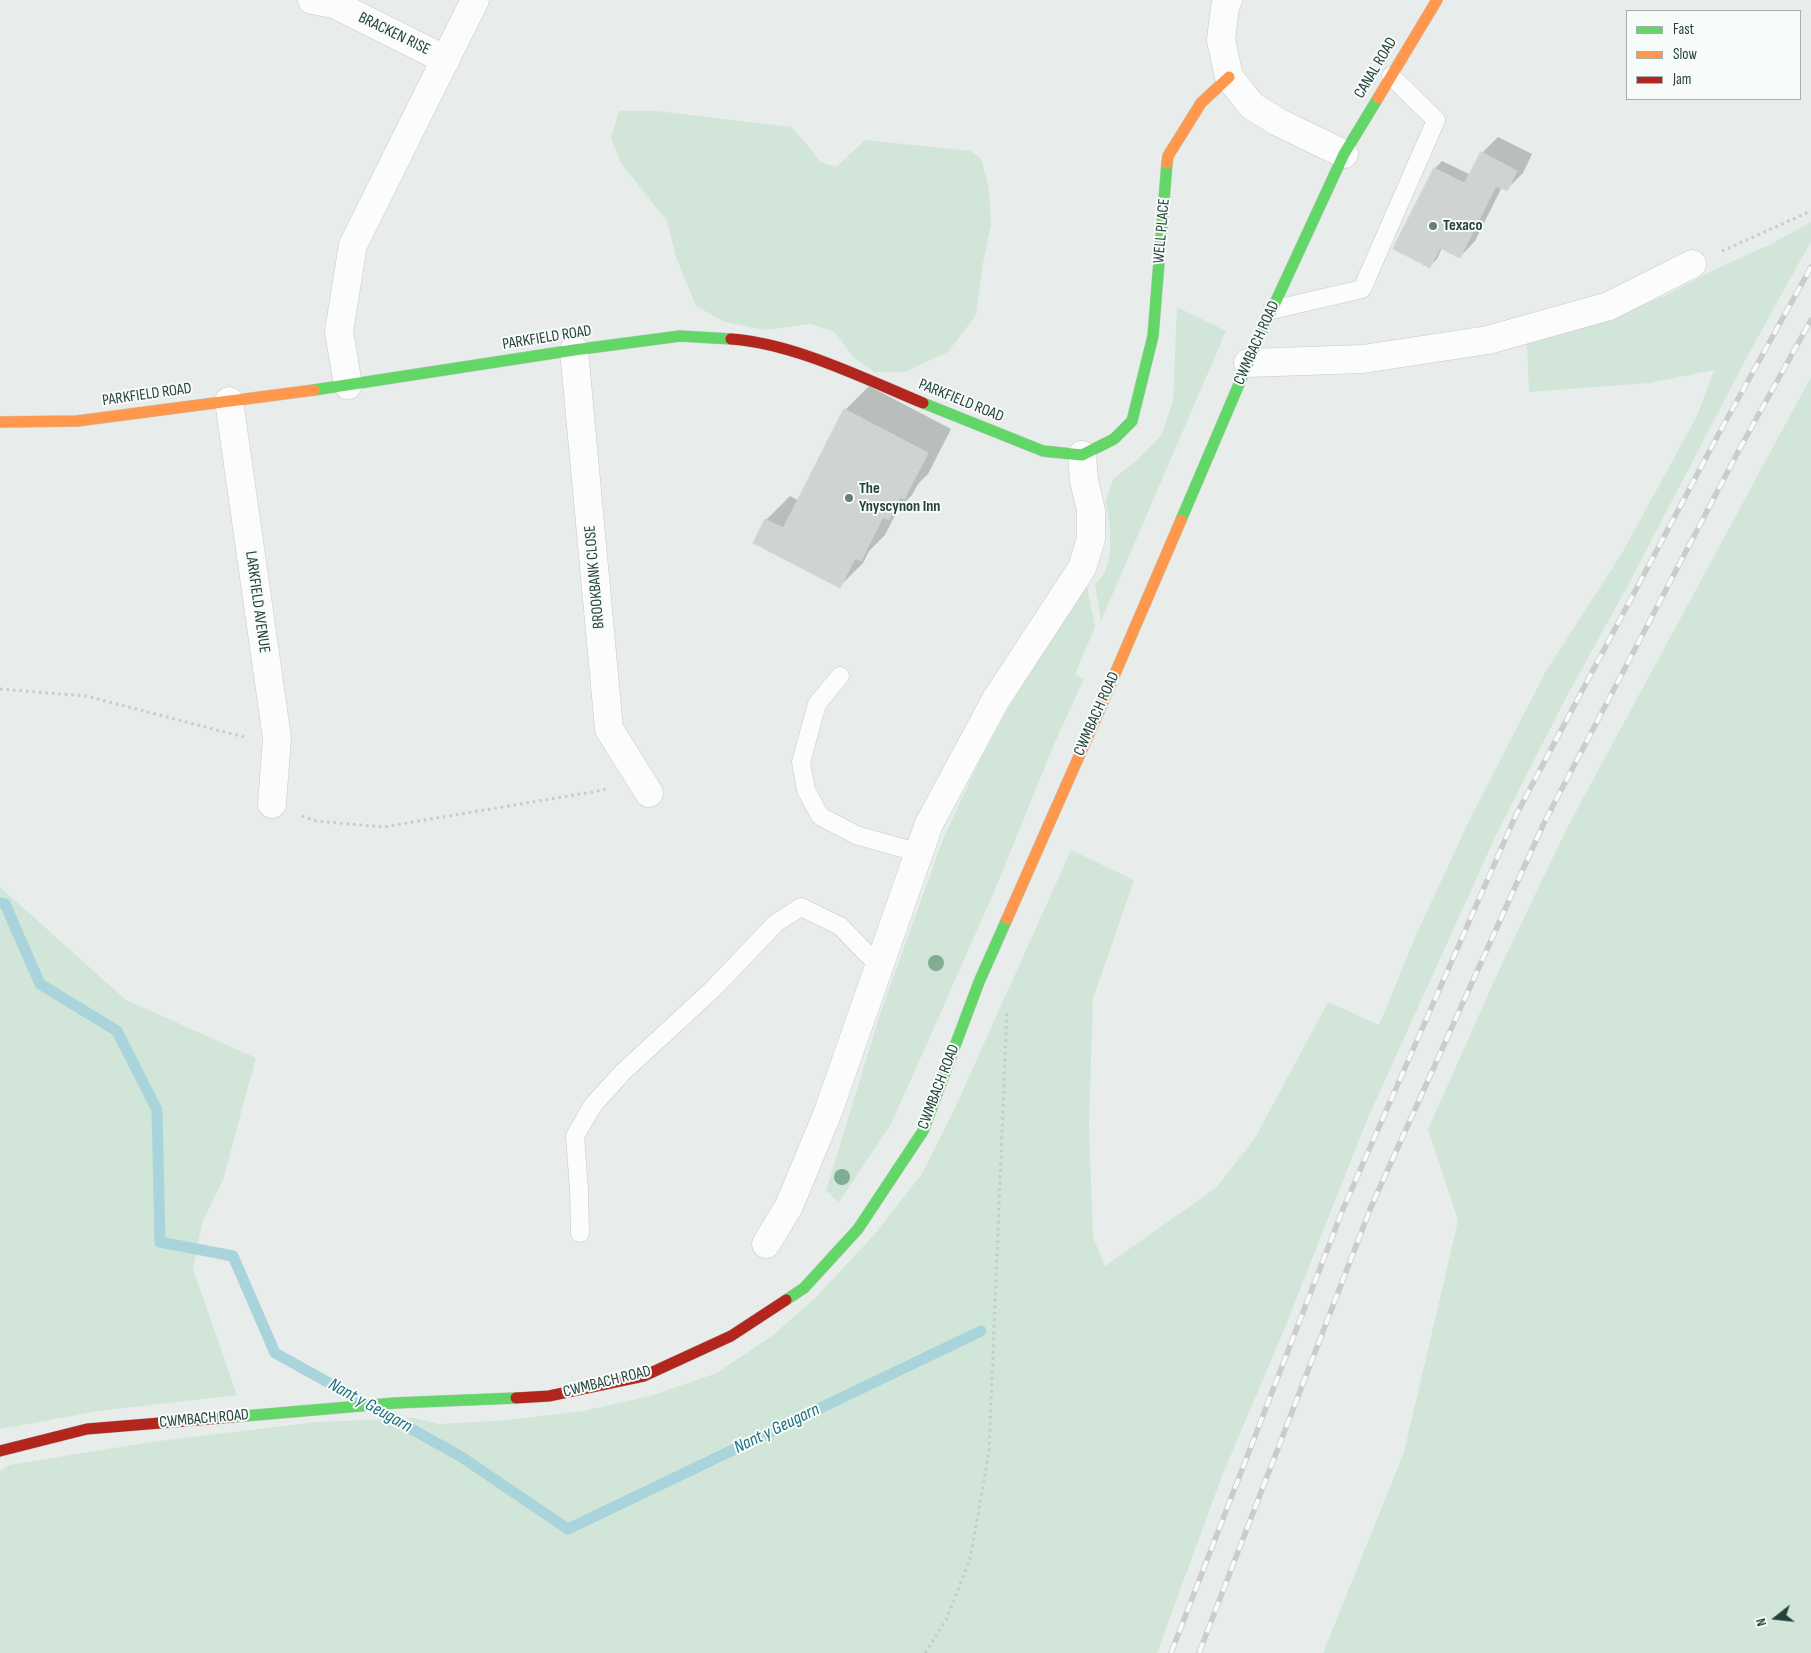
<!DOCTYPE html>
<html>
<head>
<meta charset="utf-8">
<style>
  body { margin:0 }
  #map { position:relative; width:1811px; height:1653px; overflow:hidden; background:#e8edeb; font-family:"Sofia Sans Condensed",sans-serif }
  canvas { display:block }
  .legend { position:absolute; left:1626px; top:10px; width:175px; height:90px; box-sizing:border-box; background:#f7fbf9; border:1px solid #a3b1ad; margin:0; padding:6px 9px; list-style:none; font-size:15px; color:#24423a }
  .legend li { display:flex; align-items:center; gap:10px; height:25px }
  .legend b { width:25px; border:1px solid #a3b1ad }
  .north { position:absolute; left:1751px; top:1593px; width:50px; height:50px; -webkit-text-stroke:4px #f7fbf9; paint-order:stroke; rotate:254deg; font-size:14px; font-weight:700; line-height:20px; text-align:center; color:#24423a }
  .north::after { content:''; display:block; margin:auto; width:18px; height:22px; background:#24423a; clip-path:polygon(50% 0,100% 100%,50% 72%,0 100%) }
</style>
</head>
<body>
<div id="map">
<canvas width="1811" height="1653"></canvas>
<ul class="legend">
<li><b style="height:6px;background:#63d668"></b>Fast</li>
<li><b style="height:6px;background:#ff974d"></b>Slow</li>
<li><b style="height:6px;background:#b3261e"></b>Jam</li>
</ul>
<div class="north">N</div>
</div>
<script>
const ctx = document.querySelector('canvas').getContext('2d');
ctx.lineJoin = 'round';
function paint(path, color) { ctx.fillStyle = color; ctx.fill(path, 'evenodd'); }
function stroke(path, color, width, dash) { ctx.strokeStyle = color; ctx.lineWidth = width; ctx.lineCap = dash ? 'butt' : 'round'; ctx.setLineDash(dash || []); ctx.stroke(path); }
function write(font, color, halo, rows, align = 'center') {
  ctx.font = font + ' "Sofia Sans Condensed",sans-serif'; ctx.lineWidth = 4; ctx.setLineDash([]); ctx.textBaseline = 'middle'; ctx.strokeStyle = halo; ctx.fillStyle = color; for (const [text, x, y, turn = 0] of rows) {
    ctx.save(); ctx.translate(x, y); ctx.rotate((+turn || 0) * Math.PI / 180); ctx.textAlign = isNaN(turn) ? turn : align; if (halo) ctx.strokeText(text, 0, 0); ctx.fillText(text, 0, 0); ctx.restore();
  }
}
paint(new Path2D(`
  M 619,111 L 657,111 L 791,127 L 806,143 L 820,162 L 836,167 L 865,140 L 971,151 L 981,159 L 989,188 L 991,225 L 983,263 L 976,315 L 948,352 L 905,372 L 874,372 L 854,358 L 835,332 L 810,324 L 766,330 L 725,322 L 696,306 L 677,260 L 667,221 L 621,163 L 611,138 Z
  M 1811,222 L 1811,241 L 1747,357 L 1627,587 L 1568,694 L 1497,833 L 1367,1120 L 1284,1330 L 1222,1476 L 1157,1653 L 0,1653 L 0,1471 L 9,1465 L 151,1442 L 316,1422 L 415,1418 L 438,1424 L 508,1420 L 583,1411 L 650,1396 L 717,1373 L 773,1335 L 814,1299 L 873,1236 L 922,1174 L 955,1108 L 1071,850 L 1134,880 L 1093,999 L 1089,1124 L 1093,1237 L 1105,1266 L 1216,1188 L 1255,1138 L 1328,1002 L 1379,1025 L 1416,935 L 1469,821 L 1546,671 L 1622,553 L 1697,416 L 1714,370 L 1649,383 L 1529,392 L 1527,344 L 1598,323 L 1665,296 L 1720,267 L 1771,244 Z
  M 1177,307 L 1226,331 L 1101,621 L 1095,585 L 1105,572 L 1110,553 L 1110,529 L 1106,501 L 1113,479 L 1135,462 L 1161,436 L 1173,401 Z
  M 1811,377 L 1811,1653 L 1323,1653 L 1404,1452 L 1458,1221 L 1428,1129 L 1500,968 L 1568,826 Z
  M 1086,581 L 1095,627 L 1075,674 L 1084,679 L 1055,742 L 996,887 L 930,1037 L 890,1126 L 839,1202 L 826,1191 L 881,1011 L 944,837 L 979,762 L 1028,672 Z
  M 0,887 L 126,1000 L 256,1058 L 223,1180 L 202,1223 L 193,1269 L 237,1395 L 99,1411 L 0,1429 Z`), '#d1e6d8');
paint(new Path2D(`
  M 1498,137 L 1532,154 L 1523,173 L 1507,189 L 1502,187 L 1475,241 L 1460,257 L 1442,248 L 1437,259 L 1430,266 L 1395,249 L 1435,168 L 1442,161 L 1471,175 L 1482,153 Z
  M 869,386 L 951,429 L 928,474 L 918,484 L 912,495 L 898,509 L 885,535 L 869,551 L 863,563 L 839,587 L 766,520 L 790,496 L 799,501 L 845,410 Z`), '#0003');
stroke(new Path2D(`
  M 0,903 L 5,904 L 40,984 L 117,1031 L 157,1110 L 160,1242 L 233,1256 L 275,1353 L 360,1400
  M 379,1411 L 460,1456 L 568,1529 L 981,1331`), '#a9d4db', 11);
const building = new Path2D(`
  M 1481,152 L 1517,171 L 1507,191 L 1496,186 L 1460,258 L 1440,248 L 1470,186 L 1465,183 Z
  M 1434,168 L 1470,186 L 1430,268 L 1393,249 Z
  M 844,409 L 928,453 L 904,499 L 900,497 L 889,520 L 883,517 L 861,561 L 855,558 L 840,588 L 753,543 L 765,519 L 783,528 Z`);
paint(building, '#cfd4d2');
stroke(building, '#d1d6d4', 1);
const lane = new Path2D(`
  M 1272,310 L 1362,289 L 1436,120 L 1391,76
  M 840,676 L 817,704 L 801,762 L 806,790 L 820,816 L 856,835 L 919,853
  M 580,1233 L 579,1190 L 575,1136 L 593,1105 L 623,1072 L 713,989 L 776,923 L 801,907 L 840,926 L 879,966`);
const street = new Path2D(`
  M 312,0 L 334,4 L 446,60
  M 1228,0 L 1225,7 L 1221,40 L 1229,77 L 1252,106 L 1278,122 L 1344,154
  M 574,350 L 609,729 L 649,793
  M 1248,363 L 1363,359 L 1488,340 L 1609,306 L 1692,264
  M 348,385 L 339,331 L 353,245 L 475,0
  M 229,401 L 277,738 L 272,804
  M 766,1244 L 789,1206 L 828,1112 L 929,824 L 995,701 L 1082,568 L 1091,539 L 1091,510 L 1084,481 L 1082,455`);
const fast = new Path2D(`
  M 314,390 L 574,350 L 680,336 L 731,339
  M 923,403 L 1043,451 L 1082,455 L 1114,439 L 1132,421 L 1153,336 L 1167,163
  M 1181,520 L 1257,342 L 1344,154 L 1378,98
  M 786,1300 L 804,1288 L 858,1229 L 923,1131 L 979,982 L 1007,919
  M 233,1417 L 395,1403 L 516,1398`);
const slow = new Path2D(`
  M 1378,98 L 1437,0
  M 1167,163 L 1168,156 L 1201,103 L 1229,77
  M 0,422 L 77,421 L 314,390
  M 1007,919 L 1099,711 L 1181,520`);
const jam = new Path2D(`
  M 731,339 C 793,343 865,379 923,403
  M 516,1398 L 549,1396 L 644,1376 L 731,1336 L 786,1300
  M 0,1451 L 87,1429 L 233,1417`);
stroke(lane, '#c5cac8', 19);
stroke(street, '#c5cac8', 29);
stroke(fast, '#c3cbc8', 12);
stroke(slow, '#c3cbc8', 12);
stroke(jam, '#c3cbc8', 12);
stroke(new Path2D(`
  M 1722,251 L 1811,211
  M 0,689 L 86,696 L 244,737
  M 302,816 L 316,821 L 383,827 L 592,792 L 606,789
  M 925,1653 L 946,1620 L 970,1559 L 989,1452 L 1007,1009`), '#c3ccca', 3, [2.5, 4]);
stroke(lane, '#fcfcfc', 18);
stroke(street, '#fcfcfc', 28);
stroke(fast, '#63d668', 11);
stroke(slow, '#ff974d', 11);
stroke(jam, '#b3261e', 11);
const rail = new Path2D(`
  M 1171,1653 L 1343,1209 L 1515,817 L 1718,435 L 1811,267
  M 1199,1653 L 1371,1207 L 1543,825 L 1740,448 L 1811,320`);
stroke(rail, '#c9cdcc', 5.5);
stroke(rail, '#f7fbf9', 4, [11]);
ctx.fillStyle = '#81ae93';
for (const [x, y] of [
  [936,963],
  [842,1177]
]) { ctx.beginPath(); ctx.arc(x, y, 8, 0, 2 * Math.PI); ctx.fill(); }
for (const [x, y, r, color] of [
  [1433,226,5,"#697e78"],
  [849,498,5,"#697e78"]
]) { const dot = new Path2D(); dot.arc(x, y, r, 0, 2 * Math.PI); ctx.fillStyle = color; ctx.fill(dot); stroke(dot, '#f7fbf9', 2); }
write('16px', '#24423a', '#f7fbf9', [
  ["BRACKEN RISE",394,34,26],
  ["CANAL ROAD",1376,68,-59],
  ["WELL PLACE",1162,231,-85],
  ["PARKFIELD ROAD",547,338,-9],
  ["CWMBACH ROAD",1257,343,-66],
  ["PARKFIELD ROAD",147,395,-8],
  ["PARKFIELD ROAD",961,401,22],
  ["BROOKBANK CLOSE",595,577,-95],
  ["LARKFIELD AVENUE",257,602,82],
  ["CWMBACH ROAD",1097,714,-66],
  ["CWMBACH ROAD",939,1087,-69],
  ["CWMBACH ROAD",607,1382,-14],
  ["CWMBACH ROAD",204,1419,-5]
]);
write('bold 16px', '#24423a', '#f7fbf9', [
  ["Texaco",1443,226],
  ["The",859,489],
  ["Ynyscynon Inn",859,507]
], 'left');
write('italic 18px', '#1c6f80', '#f7fbf9', [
  ["Nant y Geugarn",370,1406,29],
  ["Nant y Geugarn",777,1429,-26]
]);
</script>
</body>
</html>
